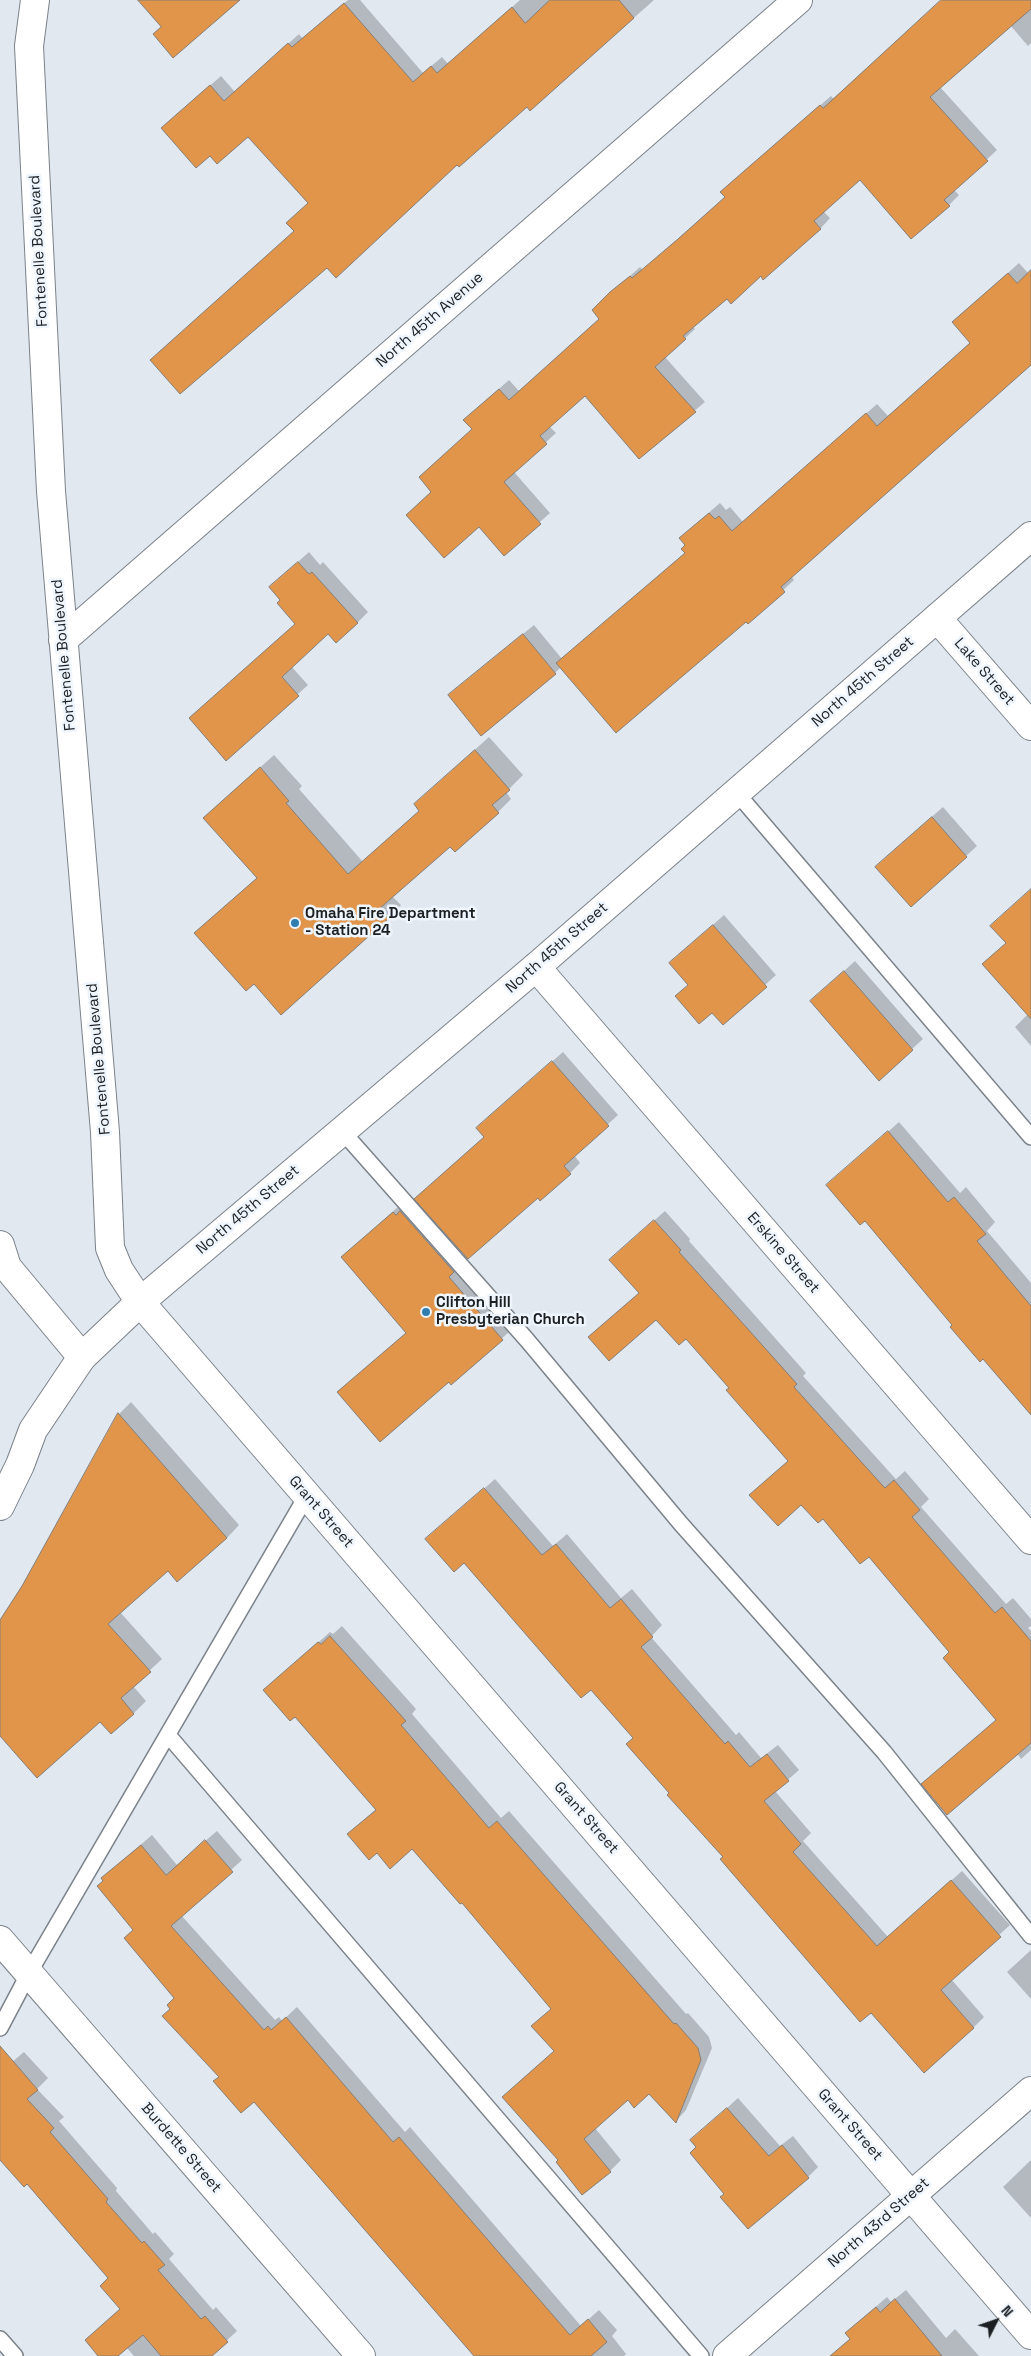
<!DOCTYPE html>
<html>
<head>
<meta charset="utf-8">
<style>
  body { margin:0 }
  #map { position:relative; width:1031px; height:2356px; overflow:hidden; background:#e1e8f0; font-family:"Space Grotesk",sans-serif }
  canvas { display:block }
  .north { position:absolute; left:971px; top:2296px; width:50px; height:50px; -webkit-text-stroke:4px #eef5fd; paint-order:stroke; rotate:49deg; font-size:14px; font-weight:700; line-height:20px; text-align:center; color:#1d2022 }
  .north::after { content:''; display:block; margin:auto; width:18px; height:22px; background:#1d2022; clip-path:polygon(50% 0,100% 100%,50% 72%,0 100%) }
</style>
</head>
<body>
<div id="map">
<canvas width="1031" height="2356"></canvas>
<div class="north">N</div>
</div>
<script>
const ctx = document.querySelector('canvas').getContext('2d');
ctx.lineJoin = 'round';
function paint(path, color) { ctx.fillStyle = color; ctx.fill(path, 'evenodd'); }
function stroke(path, color, width, dash) { ctx.strokeStyle = color; ctx.lineWidth = width; ctx.lineCap = dash ? 'butt' : 'round'; ctx.setLineDash(dash || []); ctx.stroke(path); }
function write(font, color, halo, rows, align = 'center') {
  ctx.font = font + ' "Space Grotesk",sans-serif'; ctx.lineWidth = 5; ctx.setLineDash([]); ctx.textBaseline = 'middle'; ctx.strokeStyle = halo; ctx.fillStyle = color; for (const [text, x, y, turn = 0] of rows) {
    ctx.save(); ctx.translate(x, y); ctx.rotate((+turn || 0) * Math.PI / 180); ctx.textAlign = isNaN(turn) ? turn : align; if (halo) ctx.strokeText(text, 0, 0); ctx.fillText(text, 0, 0); ctx.restore();
  }
}
paint(new Path2D(`
  M 348,0 L 360,0 L 423,73 L 442,57 L 448,64 L 520,0 L 654,0 L 530,110 L 527,106 L 295,230 L 309,203 L 248,135 L 173,118 L 221,76 L 235,92 L 299,34 L 302,38 Z
  M 942,0 L 1031,0 L 1031,43 L 1028,46 L 1010,25 L 940,87 L 997,150 L 954,190 L 959,195 L 949,205 L 860,179 L 823,211 L 830,218 L 821,228 L 763,278 L 761,275 L 727,297 L 693,327 L 695,329 L 665,357 L 705,402 L 639,457 L 585,395 L 549,426 L 556,433 L 514,472 L 550,513 L 504,554 L 479,525 L 432,491 L 473,429 L 475,410 L 509,380 L 519,391 L 601,318 L 603,300 L 640,267 L 643,270 L 726,196 L 732,182 L 831,96 L 834,99 Z
  M 1019,263 L 1028,273 L 1031,270 L 1031,363 L 791,576 L 794,580 L 748,623 L 746,620 L 561,667 L 555,673 L 460,685 L 534,625 L 562,659 L 686,552 L 691,528 L 720,503 L 726,510 L 730,507 L 743,522 L 877,404 L 888,416 L 971,342 L 964,312 Z
  M 309,552 L 320,565 L 323,562 L 368,612 L 357,623 L 328,633 L 291,666 L 308,685 L 226,759 L 296,624 L 282,600 L 281,577 Z
  M 489,737 L 523,775 L 506,792 L 511,799 L 498,812 L 451,845 L 392,896 L 401,905 L 388,919 L 209,920 L 258,877 L 218,805 L 274,755 L 302,786 L 299,789 L 363,862 L 420,810 L 429,791 Z
  M 943,807 L 977,846 L 966,856 L 887,856 Z
  M 1031,890 L 1031,1046 L 1015,1027 L 1028,1014 L 1007,943 Z
  M 724,915 L 776,975 L 723,1023 L 689,984 L 681,953 Z
  M 855,961 L 923,1039 L 879,1079 L 811,1001 Z
  M 563,1052 L 618,1115 L 574,1155 L 580,1163 L 570,1173 L 538,1196 L 463,1261 L 518,1324 L 452,1383 L 449,1380 L 339,1392 L 407,1332 L 342,1257 L 409,1197 L 412,1201 L 417,1198 L 485,1136 L 488,1117 Z
  M 899,1122 L 960,1193 L 966,1187 L 995,1222 L 987,1231 L 1031,1283 L 1031,1414 L 865,1219 L 828,1185 Z
  M 665,1211 L 690,1239 L 689,1241 L 806,1373 L 803,1376 L 893,1476 L 896,1479 L 905,1471 L 929,1499 L 921,1507 L 1006,1604 L 1013,1598 L 1031,1619 L 1031,1626 L 1028,1628 L 1031,1631 L 1031,1750 L 1021,1759 L 1017,1753 L 923,1784 L 997,1720 L 951,1652 L 686,1337 L 656,1318 L 589,1337 L 640,1293 L 621,1250 Z
  M 131,1402 L 239,1525 L 227,1538 L 168,1570 L 120,1612 L 162,1659 L 133,1686 L 146,1701 L 134,1713 L 111,1733 L 100,1720 L 0,1734 L 0,1622 L 23,1586 L 119,1414 Z
  M 495,1479 L 553,1546 L 567,1534 L 621,1598 L 632,1589 L 662,1625 L 651,1637 L 736,1735 L 739,1732 L 761,1758 L 778,1745 L 799,1770 L 775,1791 L 811,1833 L 803,1841 L 888,1937 L 962,1871 L 1010,1925 L 951,1979 L 984,2017 L 973,2028 L 871,2011 L 725,1857 L 627,1744 L 634,1737 L 591,1688 L 464,1561 L 427,1539 Z
  M 342,1626 L 416,1709 L 412,1714 L 501,1818 L 509,1811 L 686,2014 L 688,2013 L 709,2037 L 712,2048 L 686,2110 L 676,2121 L 649,2093 L 628,2099 L 595,2128 L 621,2160 L 610,2171 L 560,2160 L 555,2051 L 533,2026 L 552,2008 L 462,1901 L 412,1848 L 377,1852 L 349,1834 L 376,1809 L 295,1715 L 265,1690 L 330,1632 L 333,1634 Z
  M 217,1831 L 242,1860 L 181,1915 L 275,2020 L 279,2017 L 282,2021 L 297,2007 L 405,2132 L 410,2127 L 581,2326 L 599,2310 L 617,2330 L 612,2336 L 626,2354 L 624,2356 L 475,2356 L 255,2100 L 220,2076 L 171,2008 L 176,1997 L 102,1878 L 152,1835 L 177,1865 Z
  M 1031,1950 L 1031,1999 L 1007,1972 Z
  M 24,2052 L 48,2078 L 37,2089 L 64,2117 L 59,2121 L 117,2188 L 116,2191 L 153,2234 L 155,2232 L 174,2254 L 169,2259 L 213,2310 L 216,2307 L 237,2331 L 210,2356 L 134,2356 L 126,2347 L 116,2356 L 99,2356 L 86,2340 L 121,2308 L 110,2278 L 27,2182 L 0,2158 L 0,2072 Z
  M 738,2098 L 780,2146 L 793,2136 L 818,2167 L 808,2177 L 725,2194 L 692,2140 Z
  M 1031,2160 L 1031,2218 L 1003,2187 Z
  M 906,2290 L 946,2338 L 955,2329 L 979,2356 L 837,2356 L 835,2353 L 851,2338 L 847,2333 L 857,2323 L 887,2297 L 891,2302 Z`), '#0003');
const building = new Path2D(`
  M 138,0 L 240,0 L 173,58 L 153,34 L 161,27 Z
  M 550,0 L 619,0 L 634,18 L 530,111 L 527,107 L 459,167 L 457,165 L 336,278 L 327,268 L 180,394 L 150,360 L 294,231 L 286,223 L 308,203 L 248,137 L 217,164 L 210,156 L 196,168 L 161,128 L 210,85 L 224,101 L 288,43 L 292,47 L 344,3 L 413,82 L 431,66 L 437,73 L 512,7 L 525,23 Z
  M 941,0 L 1031,0 L 1031,9 L 930,97 L 988,161 L 944,200 L 950,206 L 911,239 L 860,180 L 814,221 L 821,229 L 763,280 L 761,276 L 731,304 L 727,299 L 683,336 L 686,339 L 655,367 L 696,412 L 639,459 L 585,396 L 540,436 L 547,444 L 504,482 L 541,524 L 504,556 L 479,527 L 444,558 L 406,515 L 431,492 L 419,477 L 472,429 L 463,420 L 499,389 L 509,400 L 599,319 L 592,310 L 610,292 L 630,276 L 632,278 L 678,239 L 725,197 L 720,192 L 820,105 L 823,108 Z
  M 1031,270 L 1031,365 L 781,587 L 785,592 L 748,624 L 746,622 L 616,733 L 556,663 L 685,553 L 681,549 L 685,545 L 679,538 L 709,513 L 715,519 L 719,516 L 732,531 L 866,413 L 877,426 L 970,343 L 952,322 L 1008,273 L 1017,283 Z
  M 298,562 L 309,574 L 312,572 L 358,623 L 336,643 L 328,634 L 282,677 L 299,696 L 226,761 L 189,718 L 295,624 L 277,603 L 280,600 L 269,587 Z
  M 523,634 L 556,674 L 481,736 L 448,695 Z
  M 475,750 L 510,790 L 492,805 L 499,813 L 455,852 L 450,847 L 379,909 L 388,919 L 281,1015 L 254,984 L 246,991 L 194,933 L 257,878 L 203,818 L 260,767 L 289,801 L 286,803 L 348,874 L 419,811 L 414,804 Z
  M 932,817 L 967,857 L 911,907 L 875,867 Z
  M 1031,889 L 1031,1019 L 982,964 L 1006,943 L 990,926 Z
  M 713,925 L 767,987 L 723,1025 L 712,1013 L 699,1024 L 675,996 L 688,985 L 669,963 Z
  M 844,971 L 913,1050 L 879,1081 L 810,1001 Z
  M 552,1061 L 609,1126 L 564,1166 L 571,1174 L 540,1201 L 538,1198 L 468,1259 L 414,1199 L 484,1137 L 476,1128 Z
  M 888,1131 L 948,1202 L 954,1197 L 986,1234 L 977,1241 L 1031,1306 L 1031,1415 L 983,1359 L 980,1362 L 950,1327 L 952,1325 L 865,1221 L 860,1225 L 826,1185 Z
  M 400,1211 L 454,1272 L 449,1277 L 503,1340 L 451,1385 L 449,1382 L 380,1442 L 337,1392 L 406,1333 L 341,1257 L 393,1212 L 396,1215 Z
  M 654,1220 L 681,1250 L 679,1252 L 797,1384 L 794,1387 L 883,1486 L 885,1488 L 894,1480 L 920,1510 L 912,1517 L 995,1613 L 1002,1607 L 1031,1641 L 1031,1743 L 947,1815 L 921,1784 L 996,1720 L 943,1658 L 949,1652 L 869,1557 L 860,1564 L 823,1519 L 818,1523 L 801,1505 L 778,1526 L 749,1495 L 788,1461 L 726,1390 L 729,1388 L 686,1339 L 679,1345 L 656,1320 L 609,1361 L 588,1337 L 639,1293 L 609,1260 Z
  M 118,1413 L 227,1538 L 177,1582 L 168,1571 L 108,1624 L 151,1672 L 121,1698 L 134,1714 L 111,1734 L 100,1722 L 37,1778 L 0,1736 L 0,1620 L 22,1586 Z
  M 484,1488 L 542,1555 L 556,1544 L 610,1608 L 621,1599 L 653,1637 L 641,1647 L 725,1744 L 728,1741 L 750,1767 L 767,1754 L 789,1781 L 764,1801 L 801,1844 L 793,1852 L 877,1946 L 951,1880 L 1001,1937 L 941,1990 L 974,2028 L 924,2073 L 871,2013 L 860,2022 L 831,1988 L 720,1859 L 723,1857 L 667,1795 L 669,1793 L 626,1744 L 633,1738 L 591,1690 L 581,1698 L 464,1563 L 454,1572 L 425,1539 Z
  M 330,1636 L 406,1721 L 401,1725 L 489,1828 L 497,1821 L 674,2024 L 676,2023 L 698,2048 L 701,2060 L 676,2123 L 649,2094 L 634,2108 L 628,2100 L 584,2139 L 611,2172 L 582,2195 L 556,2162 L 558,2160 L 502,2097 L 554,2051 L 531,2026 L 551,2009 L 462,1903 L 460,1904 L 412,1849 L 390,1869 L 377,1853 L 369,1860 L 347,1834 L 376,1810 L 295,1717 L 290,1721 L 263,1690 L 318,1642 L 321,1644 Z
  M 205,1840 L 233,1872 L 171,1926 L 264,2030 L 268,2026 L 271,2030 L 286,2017 L 393,2142 L 399,2137 L 570,2335 L 588,2319 L 607,2342 L 591,2356 L 474,2356 L 254,2102 L 241,2113 L 213,2081 L 219,2077 L 162,2016 L 170,2009 L 167,2005 L 174,1998 L 124,1938 L 133,1930 L 97,1886 L 103,1881 L 101,1878 L 141,1845 L 166,1875 Z
  M 0,2046 L 38,2090 L 27,2099 L 54,2128 L 50,2132 L 108,2199 L 106,2202 L 142,2243 L 144,2241 L 165,2265 L 158,2270 L 201,2319 L 205,2316 L 228,2342 L 212,2356 L 161,2356 L 143,2335 L 118,2356 L 98,2356 L 85,2340 L 120,2309 L 100,2286 L 108,2278 L 27,2184 L 24,2187 L 0,2160 Z
  M 727,2108 L 769,2156 L 782,2145 L 809,2178 L 748,2229 L 720,2197 L 724,2194 L 690,2153 L 696,2147 L 690,2140 Z
  M 895,2299 L 942,2356 L 830,2356 L 850,2339 L 845,2333 L 876,2307 L 880,2312 Z`);
paint(building, '#e1954a');
stroke(building, '#857e77', 1);
const service = new Path2D(`
  M 736,792 L 1031,1137
  M 342,1131 L 527,1340 L 681,1524 L 884,1752 L 1031,1936
  M 168,1735 L 701,2356
  M 0,2028 L 29,1973 L 307,1495
  M 0,2339 L 15,2356`);
const minor = new Path2D(`
  M 35,0 L 29,46 L 51,491 L 105,1132 L 110,1248 L 119,1270 L 140,1302 L 1031,2335
  M 937,618 L 1031,536
  M 63,640 L 798,0
  M 536,967 L 1031,1540
  M 0,1940 L 361,2356
  M 727,2356 L 1031,2091`);
const tertiary = new Path2D(`
  M 0,1506 L 20,1465 L 33,1430 L 82,1357`);
const secondary = new Path2D(`
  M 0,1245 L 7,1267 L 82,1357 L 140,1302 L 536,967 L 937,618 L 1031,726`);
stroke(service, '#7b8289', 18);
stroke(minor, '#7b8289', 30);
stroke(tertiary, '#7b8289', 30);
stroke(secondary, '#7b8289', 30);
stroke(service, '#fff', 15);
stroke(minor, '#fff', 28);
stroke(tertiary, '#fff', 28);
stroke(secondary, '#fff', 28);
for (const [x, y, r, color] of [
  [295,923,5,"#307eb0"],
  [426,1312,5,"#307eb0"]
]) { const dot = new Path2D(); dot.arc(x, y, r, 0, 2 * Math.PI); ctx.fillStyle = color; ctx.fill(dot); stroke(dot, '#eef5fd', 2); }
write('15px', '#1d2022', '#eef5fd', [
  ["Fontenelle Boulevard",39,251,-93],
  ["North 45th Avenue",430,320,-41],
  ["Fontenelle Boulevard",64,655,-95],
  ["Lake Street",984,672,49],
  ["North 45th Street",863,682,-41],
  ["North 45th Street",557,948,-41],
  ["Fontenelle Boulevard",99,1059,-95],
  ["North 45th Street",248,1210,-40],
  ["Erskine Street",783,1253,49],
  ["Grant Street",321,1512,49],
  ["Grant Street",586,1818,49],
  ["Grant Street",850,2125,49],
  ["Burdette Street",181,2148,49],
  ["North 43rd Street",879,2223,-41]
]);
write('bold 15px', '#1d2022', '#eef5fd', [
  ["Omaha Fire Department",305,914],
  ["- Station 24",305,931],
  ["Clifton Hill",436,1303],
  ["Presbyterian Church",436,1320]
], 'left');
</script>
</body>
</html>
